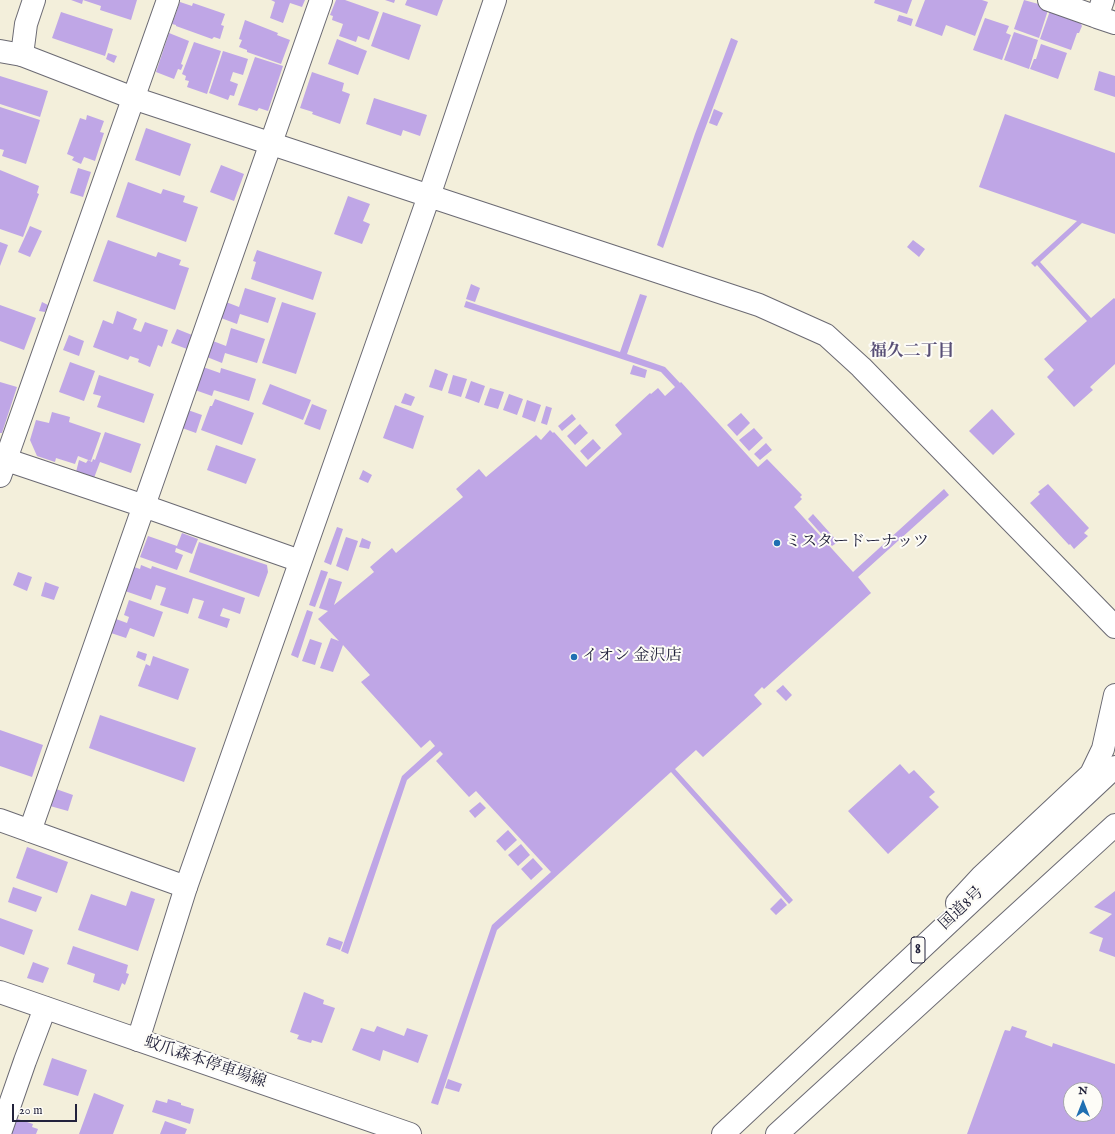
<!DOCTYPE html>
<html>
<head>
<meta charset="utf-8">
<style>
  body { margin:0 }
  #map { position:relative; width:1115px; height:1134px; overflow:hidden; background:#f3efdb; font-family:"IM FELL English",serif }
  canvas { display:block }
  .north { position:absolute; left:1063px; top:1082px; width:40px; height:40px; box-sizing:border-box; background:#fdfcf7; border:1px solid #a5a5ac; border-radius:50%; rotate:0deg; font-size:11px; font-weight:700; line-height:16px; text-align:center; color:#22223b }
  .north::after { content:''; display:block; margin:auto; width:14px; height:18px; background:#1f6fb2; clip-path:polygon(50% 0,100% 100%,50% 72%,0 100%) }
  .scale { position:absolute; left:12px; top:1104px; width:65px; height:18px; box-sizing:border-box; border:2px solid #22223b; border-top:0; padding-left:5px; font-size:12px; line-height:14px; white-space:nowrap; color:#22223b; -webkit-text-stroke:3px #fdfcf7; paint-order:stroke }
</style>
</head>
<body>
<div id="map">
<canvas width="1115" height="1134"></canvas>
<div class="north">N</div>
<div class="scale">20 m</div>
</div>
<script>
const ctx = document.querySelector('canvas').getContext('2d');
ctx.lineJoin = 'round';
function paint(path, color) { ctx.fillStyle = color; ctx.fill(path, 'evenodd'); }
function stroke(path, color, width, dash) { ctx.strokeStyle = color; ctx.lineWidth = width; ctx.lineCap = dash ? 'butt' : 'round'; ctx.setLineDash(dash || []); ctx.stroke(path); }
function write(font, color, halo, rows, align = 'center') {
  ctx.font = font + ' "IM FELL English","Noto Serif JP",serif'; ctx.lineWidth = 4; ctx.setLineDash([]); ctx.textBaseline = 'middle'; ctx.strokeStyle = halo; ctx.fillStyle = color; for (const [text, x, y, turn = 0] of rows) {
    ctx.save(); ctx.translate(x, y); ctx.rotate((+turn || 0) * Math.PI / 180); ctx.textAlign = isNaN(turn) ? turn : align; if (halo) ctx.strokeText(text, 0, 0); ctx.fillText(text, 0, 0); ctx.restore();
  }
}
paint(new Path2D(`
  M 71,0 L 83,0 L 82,4 Z
  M 83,0 L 137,0 L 131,20 L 100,10 L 101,6 Z
  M 271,0 L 305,0 L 302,7 L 290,3 L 283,23 L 270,18 L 275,2 Z
  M 336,0 L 345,0 L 379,12 L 369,40 L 358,36 L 356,42 L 339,36 L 343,24 L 332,20 L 333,16 L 330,15 Z
  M 385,0 L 395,0 L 394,3 Z
  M 407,0 L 443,0 L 437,16 L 405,5 Z
  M 875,0 L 912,0 L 907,14 L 874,3 Z
  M 925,0 L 982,0 L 988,2 L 975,36 L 946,25 L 942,36 L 915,26 Z
  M 1024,0 L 1049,7 L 1039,38 L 1014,29 Z
  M 180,2 L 192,6 L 193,3 L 225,14 L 221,25 L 224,26 L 220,39 L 214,37 L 212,39 L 176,26 L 176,25 L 172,24 Z
  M 1051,8 L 1078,18 L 1082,26 L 1079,33 L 1077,33 L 1071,50 L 1040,39 Z
  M 61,12 L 113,29 L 105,56 L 52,38 Z
  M 383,12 L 421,25 L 409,60 L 371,46 Z
  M 899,15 L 913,19 L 911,26 L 897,21 Z
  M 985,18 L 1009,26 L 1006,33 L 1011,35 L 1002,60 L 973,50 Z
  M 245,20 L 278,33 L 277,35 L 290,40 L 281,64 L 247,52 L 247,50 L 239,47 L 242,40 L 239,39 Z
  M 1014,32 L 1038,40 L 1029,69 L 1004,60 Z
  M 169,33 L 189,41 L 181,64 L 183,65 L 181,70 L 178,69 L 174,79 L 156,72 Z
  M 731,38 L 738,41 L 703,134 L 663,248 L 657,245 L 695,134 Z
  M 337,39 L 367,51 L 358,75 L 328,64 Z
  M 194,42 L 221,51 L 207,94 L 187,87 L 189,81 L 185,80 L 186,76 L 182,74 Z
  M 1041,44 L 1067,53 L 1058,79 L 1030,69 L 1034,59 L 1036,59 Z
  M 223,51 L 248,59 L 243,75 L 233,72 L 230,81 L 238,84 L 234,96 L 230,95 L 228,100 L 209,93 Z
  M 108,53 L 117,56 L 114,63 L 106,59 Z
  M 255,57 L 283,66 L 268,111 L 259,108 L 257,111 L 238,105 Z
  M 1099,71 L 1115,76 L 1115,97 L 1094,90 Z
  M 312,72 L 344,83 L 342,91 L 350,94 L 340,124 L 312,114 L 313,112 L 300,108 Z
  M 0,76 L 48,91 L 40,117 L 0,104 Z
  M 374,98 L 427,115 L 420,136 L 403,130 L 401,136 L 366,124 Z
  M 0,107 L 40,120 L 26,164 L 2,156 L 4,150 L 0,149 Z
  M 714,109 L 723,113 L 717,126 L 709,123 Z
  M 1005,114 L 1115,153 L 1115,234 L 1082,223 L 1040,262 L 1091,318 L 1114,298 L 1115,299 L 1115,364 L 1090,387 L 1093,390 L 1074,407 L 1047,377 L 1054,370 L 1044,359 L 1087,321 L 1037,265 L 1035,267 L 1031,263 L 1077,221 L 979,187 Z
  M 87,115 L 104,121 L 100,132 L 104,133 L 95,161 L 84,157 L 81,164 L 72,160 L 74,157 L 67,154 L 80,118 L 86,120 Z
  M 146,128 L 191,144 L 180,176 L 135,160 Z
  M 221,165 L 244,174 L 234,201 L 210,192 Z
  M 78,168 L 91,172 L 83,197 L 70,193 Z
  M 0,170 L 39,186 L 37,193 L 39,194 L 23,237 L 0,229 Z
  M 128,182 L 161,194 L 163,189 L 185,196 L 183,202 L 198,207 L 186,242 L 116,217 Z
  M 348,196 L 370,204 L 363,221 L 370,224 L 362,244 L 334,234 Z
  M 30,226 L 42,231 L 30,257 L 18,252 Z
  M 108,240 L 156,257 L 158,252 L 181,260 L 179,265 L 189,268 L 175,310 L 93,281 Z
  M 913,240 L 925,249 L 919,257 L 907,247 Z
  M 0,242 L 8,245 L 0,266 Z
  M 257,250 L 322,272 L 313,300 L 251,279 L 256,262 L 253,261 Z
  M 471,284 L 480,288 L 475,302 L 466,299 Z
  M 245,288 L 276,298 L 268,323 L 240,314 L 237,324 L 221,318 L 226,302 L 239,307 Z
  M 640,294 L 647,296 L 627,354 L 665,367 L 680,383 L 681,382 L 758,467 L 767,459 L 802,495 L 800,497 L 802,499 L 794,507 L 853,572 L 944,489 L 949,495 L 858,577 L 871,593 L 764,689 L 762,687 L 754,695 L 762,704 L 703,757 L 696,750 L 675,769 L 793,900 L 789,904 L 671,772 L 497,930 L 438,1105 L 431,1103 L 492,925 L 551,872 L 476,791 L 469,797 L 436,761 L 443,754 L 440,751 L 407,780 L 348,954 L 341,951 L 402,776 L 435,746 L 430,740 L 421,748 L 361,682 L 370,675 L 343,645 L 333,672 L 320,668 L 331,638 L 339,641 L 318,619 L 328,611 L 319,608 L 329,578 L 342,582 L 334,605 L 374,572 L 370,567 L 392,548 L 396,553 L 463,497 L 456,489 L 479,469 L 486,477 L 535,436 L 536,435 L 541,440 L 550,430 L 553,433 L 554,432 L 586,467 L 622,434 L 615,425 L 650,393 L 651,394 L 658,388 L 665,396 L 675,387 L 661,372 L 464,307 L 466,301 L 620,352 Z
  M 42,302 L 48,305 L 45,312 L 39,311 Z
  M 282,302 L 316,313 L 296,374 L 262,363 Z
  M 0,305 L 36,318 L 24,350 L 0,341 Z
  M 117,311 L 137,319 L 133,329 L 141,332 L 145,322 L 168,330 L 162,347 L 158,345 L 150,367 L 138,362 L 139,359 L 130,356 L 128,360 L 93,347 L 103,320 L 113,324 Z
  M 231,328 L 265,339 L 257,363 L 225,353 L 222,363 L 207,357 L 213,341 L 226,346 Z
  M 177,329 L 192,335 L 187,349 L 171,343 Z
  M 69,335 L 84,341 L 79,356 L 63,350 Z
  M 70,362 L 95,371 L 84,401 L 59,392 Z
  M 633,365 L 647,370 L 645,378 L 630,374 Z
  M 203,367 L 220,373 L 221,368 L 256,379 L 249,401 L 214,390 L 217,381 L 212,396 L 195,390 Z
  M 435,369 L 448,374 L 442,391 L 429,387 Z
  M 99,375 L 154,394 L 144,423 L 97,407 L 101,396 L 93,394 Z
  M 453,375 L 467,379 L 461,397 L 448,393 Z
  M 471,381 L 485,386 L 479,403 L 465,398 Z
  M 0,382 L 17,387 L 2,433 L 0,433 Z
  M 270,384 L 311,400 L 303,420 L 262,404 Z
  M 490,388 L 504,392 L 498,409 L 484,405 Z
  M 405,393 L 415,397 L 411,406 L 401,403 Z
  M 509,394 L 523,399 L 517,415 L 503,410 Z
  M 215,399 L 254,413 L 242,445 L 201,430 L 210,406 L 212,406 Z
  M 527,400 L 541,405 L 535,422 L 522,417 Z
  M 312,404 L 327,410 L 320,430 L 304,424 Z
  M 395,405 L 424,416 L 413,449 L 383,438 Z
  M 546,406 L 552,408 L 547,425 L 541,423 Z
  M 992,409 L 1015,434 L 993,455 L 969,431 Z
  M 188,410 L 202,415 L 196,433 L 182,428 Z
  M 52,412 L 70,417 L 69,422 L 101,433 L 91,461 L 78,456 L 75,464 L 56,458 L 55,462 L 37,456 L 30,440 L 36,420 L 49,423 Z
  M 741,413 L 750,423 L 737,436 L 727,425 Z
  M 572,414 L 576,419 L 562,431 L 558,426 Z
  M 580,424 L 588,433 L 575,445 L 567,436 Z
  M 754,428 L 763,438 L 749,451 L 739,440 Z
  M 105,432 L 141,444 L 131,473 L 100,462 L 94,478 L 76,472 L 79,460 L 86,463 L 88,460 L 92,462 L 93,459 L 95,460 Z
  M 593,439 L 601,448 L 588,460 L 580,451 Z
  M 766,443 L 772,450 L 760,460 L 754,454 Z
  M 216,445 L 256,459 L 246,484 L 207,470 Z
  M 363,470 L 372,475 L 368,483 L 359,479 Z
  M 1048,484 L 1089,528 L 1084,533 L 1088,536 L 1074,549 L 1070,544 L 1069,545 L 1030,503 L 1040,494 L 1038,492 Z
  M 813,514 L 838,542 L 832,546 L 808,519 Z
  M 337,527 L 343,529 L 331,565 L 324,562 Z
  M 182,533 L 198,539 L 192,554 L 176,548 L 175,552 L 183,555 L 177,570 L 140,557 L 148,536 L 177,546 Z
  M 346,537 L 358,541 L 348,571 L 336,566 Z
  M 362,538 L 371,542 L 369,549 L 359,547 Z
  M 199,542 L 267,565 L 268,572 L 259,597 L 189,572 Z
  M 141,565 L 151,569 L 152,566 L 245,598 L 240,614 L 223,608 L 220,616 L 230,619 L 227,628 L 198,618 L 204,601 L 193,598 L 188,614 L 160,605 L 166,588 L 156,585 L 151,600 L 125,591 L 134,567 L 140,569 Z
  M 321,570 L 328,572 L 315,607 L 309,605 Z
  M 18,572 L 32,577 L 27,591 L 13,585 Z
  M 45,582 L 59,587 L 54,600 L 41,596 Z
  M 129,600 L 163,612 L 154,637 L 130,628 L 126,638 L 111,633 L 116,619 L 127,623 L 129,617 L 124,615 Z
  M 307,610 L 313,612 L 298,658 L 291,655 Z
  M 310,639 L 322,643 L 315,665 L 302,661 Z
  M 138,651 L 147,654 L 145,661 L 136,657 Z
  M 153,656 L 189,669 L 178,700 L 138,686 L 146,664 L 150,666 Z
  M 783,685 L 792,695 L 786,701 L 776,691 Z
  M 100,715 L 196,748 L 184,782 L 89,748 Z
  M 0,730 L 43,745 L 32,777 L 0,766 Z
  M 900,764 L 909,774 L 914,770 L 935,792 L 929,797 L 939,807 L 888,854 L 848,811 Z
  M 56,789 L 73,795 L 68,811 L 50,806 Z
  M 480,802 L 486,808 L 475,818 L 469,811 Z
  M 508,830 L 517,840 L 505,851 L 496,841 Z
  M 521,844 L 530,855 L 518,866 L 508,855 Z
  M 27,847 L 68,862 L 57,893 L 16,878 Z
  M 533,858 L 543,869 L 531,880 L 521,869 Z
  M 13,887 L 42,897 L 36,912 L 8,902 Z
  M 131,891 L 155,899 L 138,951 L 78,930 L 91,894 L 126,906 Z
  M 1115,891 L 1115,957 L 1099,951 L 1103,938 L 1089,933 L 1112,914 L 1094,907 Z
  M 781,898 L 787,905 L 776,915 L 770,909 Z
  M 0,918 L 33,930 L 24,955 L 0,946 Z
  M 329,937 L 343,942 L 340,950 L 326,945 Z
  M 73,946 L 128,965 L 126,973 L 129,974 L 125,985 L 122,983 L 119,991 L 93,982 L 95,974 L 67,964 Z
  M 33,962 L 49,968 L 43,983 L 27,978 Z
  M 304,992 L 324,1000 L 323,1004 L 335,1008 L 322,1043 L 312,1040 L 311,1043 L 297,1039 L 299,1035 L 290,1032 Z
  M 377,1026 L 404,1036 L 407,1028 L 428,1035 L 418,1063 L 383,1050 L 380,1061 L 352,1050 L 361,1028 L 374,1032 Z
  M 1012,1026 L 1027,1031 L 1025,1037 L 1052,1047 L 1053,1043 L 1115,1064 L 1115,1134 L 967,1134 L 1004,1032 L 1005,1030 L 1010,1031 ZM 1071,1090 L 1095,1090 L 1095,1114 L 1071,1114 Z
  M 52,1058 L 87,1070 L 78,1096 L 43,1085 Z
  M 448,1079 L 462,1084 L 459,1092 L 445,1088 Z
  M 94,1093 L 124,1105 L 113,1134 L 79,1134 Z
  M 168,1099 L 181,1103 L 181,1105 L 194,1109 L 190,1124 L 152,1112 L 156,1100 L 167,1103 Z
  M 12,1117 L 33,1124 L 32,1127 L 38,1129 L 36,1134 L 6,1134 Z
  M 165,1121 L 187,1129 L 185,1134 L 160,1134 Z`), '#bfa6e6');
const minor = new Path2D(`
  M 1049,0 L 1097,17 L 1103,0
  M 1097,17 L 1115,23
  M 0,51 L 22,55 L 26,24 L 34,0
  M 7,460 L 144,506 L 300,561
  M 0,476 L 168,0
  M 0,820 L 186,887
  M 30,831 L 321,0
  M 0,1133 L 25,1061 L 45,1008`);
const tertiary = new Path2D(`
  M 22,55 L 133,98 L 759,305 L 826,335 L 861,367 L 1115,627
  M 957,903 L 982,876 L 1091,774 L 1103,749 L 1115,695
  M 138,1040 L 186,887 L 429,196 L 495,0`);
const secondary = new Path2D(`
  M 0,992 L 410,1134`);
const trunk = new Path2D(`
  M 723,1134 L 1115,767
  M 777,1134 L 1115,825`);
stroke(minor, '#6b6a73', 24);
stroke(tertiary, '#6b6a73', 24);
stroke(secondary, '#6b6a73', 24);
stroke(trunk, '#6b6a73', 24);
stroke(minor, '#fff', 22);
stroke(tertiary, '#fff', 22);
stroke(secondary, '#fff', 22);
stroke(trunk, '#fff', 22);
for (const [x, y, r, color] of [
  [777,543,4,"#1f6fb2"],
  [574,657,4,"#1f6fb2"]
]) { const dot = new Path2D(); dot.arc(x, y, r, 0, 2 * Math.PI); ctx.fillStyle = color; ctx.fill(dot); stroke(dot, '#fdfcf7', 1.5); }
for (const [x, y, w] of [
  [918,950,14]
]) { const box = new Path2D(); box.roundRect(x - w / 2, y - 13, w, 26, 3); ctx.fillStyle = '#fdfcf7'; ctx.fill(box); stroke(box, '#22223b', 1); }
write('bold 15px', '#22223b', null, [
  ["8",918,950]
]);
write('16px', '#22223b', '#fdfcf7', [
  ["ミスタードーナッツ",785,543],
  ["イオン 金沢店",582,657]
], 'left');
write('16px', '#22223b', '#fdfcf7', [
  ["国道8号",962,909,-43],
  ["蚊爪森本停車場線",205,1063,19]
]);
write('bold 17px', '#595077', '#fdfcf7', [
  ["福久二丁目",912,353]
]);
</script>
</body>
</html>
